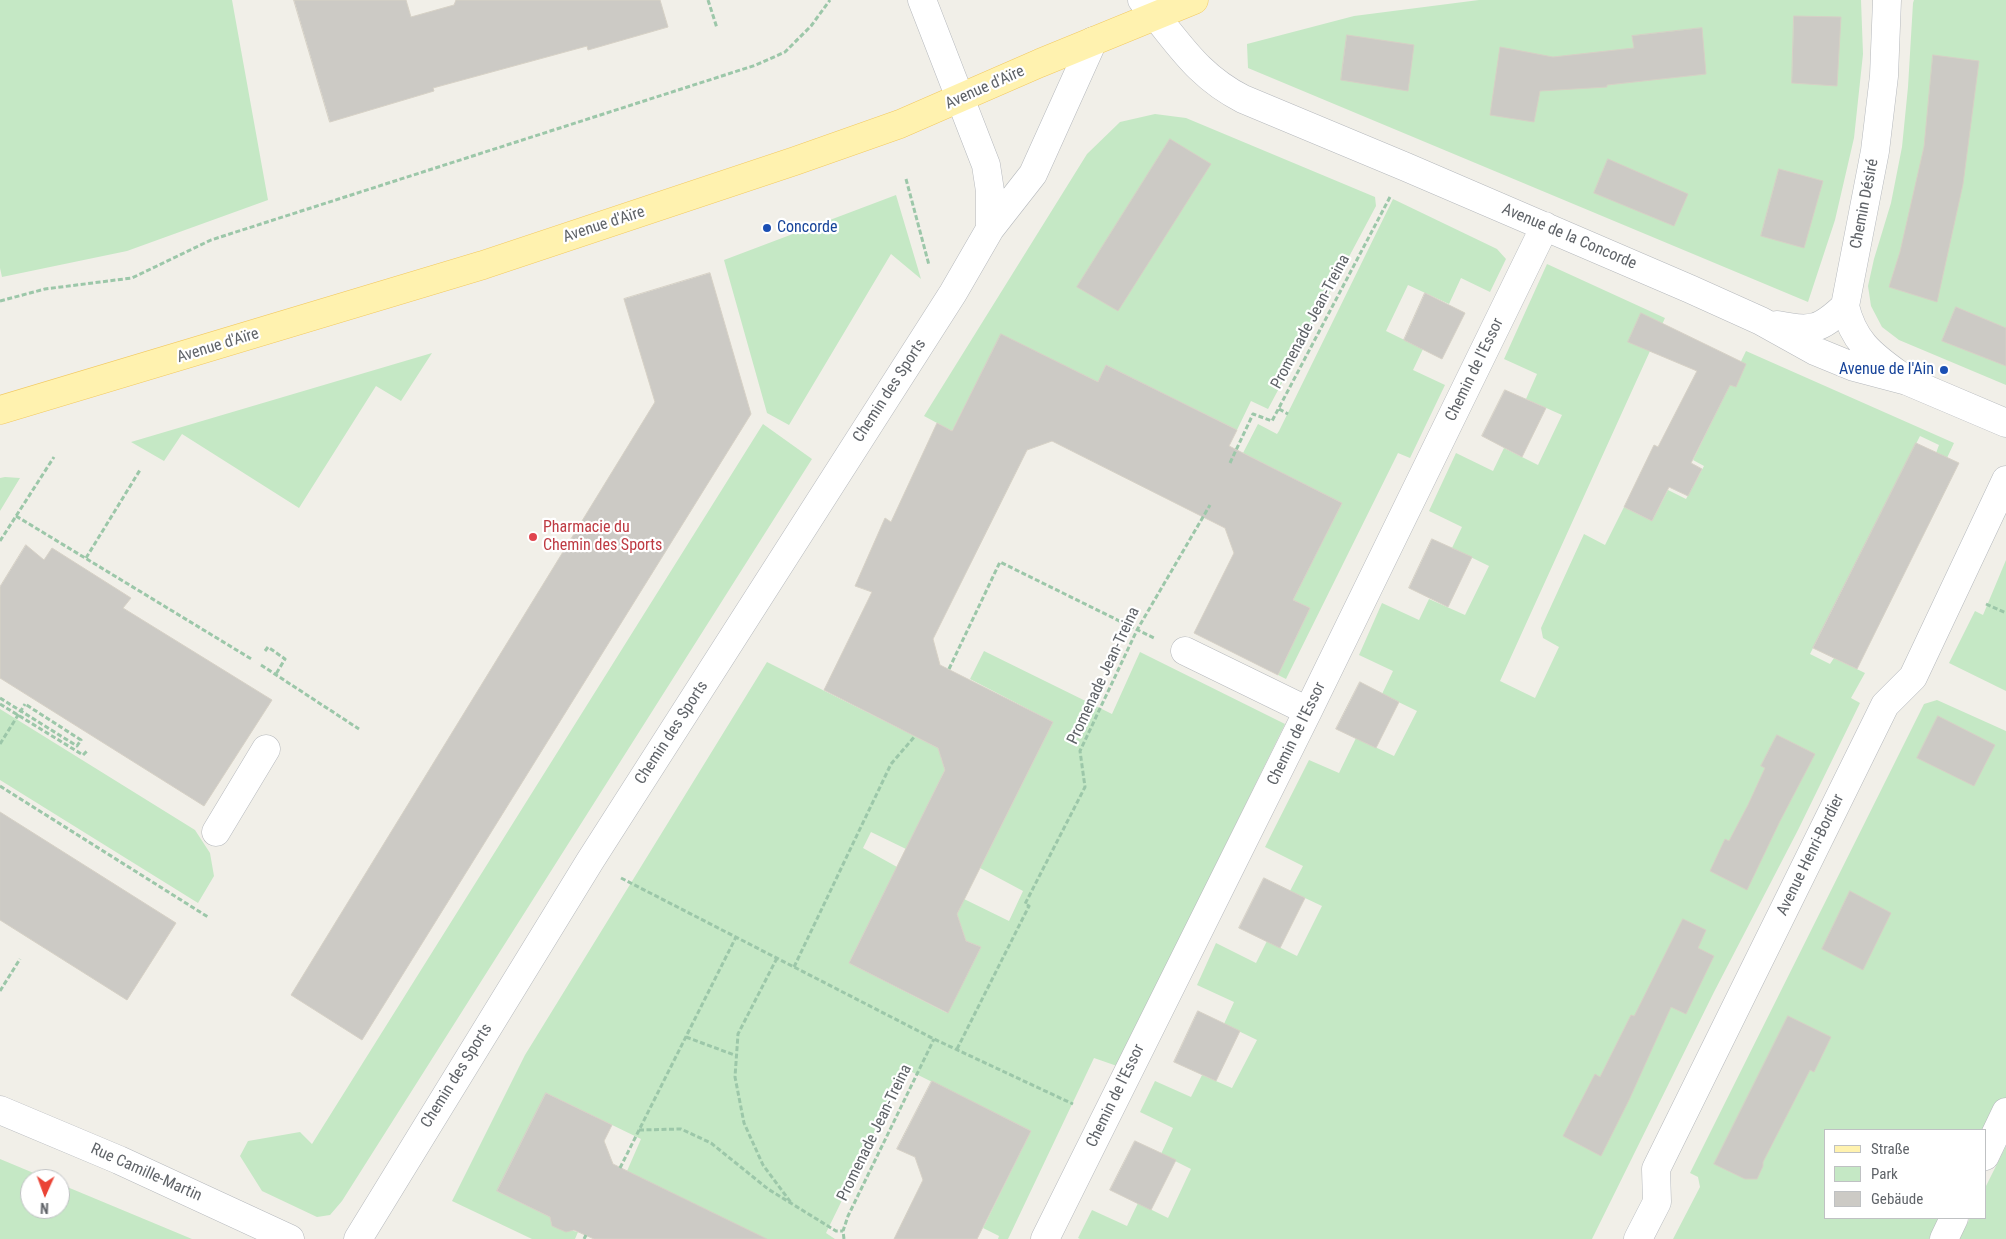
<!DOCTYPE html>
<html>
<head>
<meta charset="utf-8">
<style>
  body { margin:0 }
  #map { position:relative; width:2006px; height:1239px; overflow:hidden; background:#f1efe8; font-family:"Roboto Condensed",sans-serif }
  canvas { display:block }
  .legend { position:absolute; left:1824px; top:1129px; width:162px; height:90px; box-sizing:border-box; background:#fff; border:1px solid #bfc1c3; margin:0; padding:6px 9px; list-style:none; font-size:15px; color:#5f6368 }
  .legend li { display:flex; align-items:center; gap:10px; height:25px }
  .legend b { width:25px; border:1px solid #bfc1c3 }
  .north { position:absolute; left:20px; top:1169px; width:50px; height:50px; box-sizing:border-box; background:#fff; border:1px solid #bfc1c3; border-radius:50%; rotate:182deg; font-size:14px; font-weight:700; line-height:20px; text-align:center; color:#5f6368 }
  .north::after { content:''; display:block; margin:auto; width:18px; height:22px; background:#ea4335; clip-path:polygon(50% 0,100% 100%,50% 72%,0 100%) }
</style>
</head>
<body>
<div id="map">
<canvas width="2006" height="1239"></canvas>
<ul class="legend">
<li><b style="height:6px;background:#fff2af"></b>Straße</li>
<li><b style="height:14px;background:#c5e8c5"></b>Park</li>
<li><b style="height:14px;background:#cccac5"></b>Gebäude</li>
</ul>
<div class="north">N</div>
</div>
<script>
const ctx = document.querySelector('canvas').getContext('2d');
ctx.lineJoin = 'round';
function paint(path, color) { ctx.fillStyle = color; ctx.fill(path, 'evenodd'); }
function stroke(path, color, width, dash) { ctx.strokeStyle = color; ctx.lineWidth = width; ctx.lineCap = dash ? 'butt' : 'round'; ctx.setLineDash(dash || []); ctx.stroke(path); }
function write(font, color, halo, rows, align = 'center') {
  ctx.font = font + ' "Roboto Condensed",sans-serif'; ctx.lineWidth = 4.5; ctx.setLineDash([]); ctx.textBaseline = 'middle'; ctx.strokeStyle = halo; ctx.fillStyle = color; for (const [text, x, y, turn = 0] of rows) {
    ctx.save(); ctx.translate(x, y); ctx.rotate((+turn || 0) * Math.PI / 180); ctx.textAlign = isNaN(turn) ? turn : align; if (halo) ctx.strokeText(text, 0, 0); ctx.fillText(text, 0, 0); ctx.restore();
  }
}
paint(new Path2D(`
  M 0,0 L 232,0 L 268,200 L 127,251 L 2,277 L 0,268 Z
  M 1479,0 L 1861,0 L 1863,54 L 1854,138 L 1835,220 L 1808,302 L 1248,68 L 1247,44 L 1354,16 Z
  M 1914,0 L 2006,0 L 2006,385 L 1899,340 L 1882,327 L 1871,306 L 1868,286 L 1874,259 L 1891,203 L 1902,147 L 1908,87 L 1913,3 Z
  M 1155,114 L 1186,118 L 1375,197 L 1376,206 L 1268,409 L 1251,401 L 1237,430 L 1106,365 L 1098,382 L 1001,335 L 952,431 L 924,416 L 1087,154 L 1120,122 Z
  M 896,195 L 921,279 L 891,254 L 789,425 L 767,413 L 724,260 Z
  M 1393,199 L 1497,249 L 1506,259 L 1490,292 L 1461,278 L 1449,304 L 1408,285 L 1386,331 L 1423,349 L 1413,370 L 1445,385 L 1410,458 L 1398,453 L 1286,679 L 1278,675 L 1310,608 L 1293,600 L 1342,503 L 1243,453 L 1258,424 L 1277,434 L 1279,431 Z
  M 1547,264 L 1665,318 L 1500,681 L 1535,698 L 1559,647 L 1543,638 L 1541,628 L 1584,534 L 1605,545 L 1624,507 L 1652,521 L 1668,490 L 1686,499 L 1704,466 L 1693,460 L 1746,351 L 1954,443 L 1947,458 L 1936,453 L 1939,445 L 1920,436 L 1810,654 L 1830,664 L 1834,658 L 1865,673 L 1851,698 L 1860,703 L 1798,830 L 1714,992 L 1592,1239 L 1080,1239 L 1078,1238 L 1092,1210 L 1127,1226 L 1138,1203 L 1168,1218 L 1191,1169 L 1161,1154 L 1173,1128 L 1140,1112 L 1155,1081 L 1191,1097 L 1202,1075 L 1232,1088 L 1257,1040 L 1224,1024 L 1234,1002 L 1197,985 L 1216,943 L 1256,963 L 1267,941 L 1297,956 L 1322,906 L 1290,891 L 1303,866 L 1265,847 L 1309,760 L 1339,773 L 1356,738 L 1394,756 L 1417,711 L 1382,694 L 1393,671 L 1359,655 L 1382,603 L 1419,620 L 1429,599 L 1465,615 L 1489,566 L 1452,548 L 1462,527 L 1429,511 L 1456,453 L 1493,471 L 1504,448 L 1538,465 L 1562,415 L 1526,399 L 1537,374 L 1504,359 Z
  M 432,353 L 401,401 L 376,386 L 299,508 L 182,434 L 164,461 L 131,442 Z
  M 763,424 L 812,459 L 342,1201 L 330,1215 L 317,1217 L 262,1191 L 240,1156 L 248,1141 L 300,1132 L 312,1144 Z
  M 5,477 L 20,478 L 0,511 L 0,478 Z
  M 2006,560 L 2006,691 L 1949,663 L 1975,611 L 1983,615 Z
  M 984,651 L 1112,714 L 1140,652 L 1285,724 L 1117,1066 L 1094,1058 L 1008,1239 L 998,1239 L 999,1236 L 983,1228 L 1031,1131 L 906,1069 L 826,1233 L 835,1239 L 764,1239 L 627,1171 L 641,1139 L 546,1093 L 497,1191 L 550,1217 L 552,1226 L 578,1232 L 575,1239 L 532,1239 L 452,1201 L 525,1055 L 767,662 L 938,748 L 945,770 L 906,849 L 871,832 L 863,848 L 897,867 L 849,963 L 947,1013 L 981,947 L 966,941 L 957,914 L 964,899 L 1009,921 L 1023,891 L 980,868 L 1053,722 L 970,679 Z
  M 1937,700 L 2006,731 L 2006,1140 L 1983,1130 L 1825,1130 L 1825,1218 L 1940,1218 L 1929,1239 L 1673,1239 L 1700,1187 L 1698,1177 L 1690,1173 L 1924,704 Z
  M 0,709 L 195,830 L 210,853 L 214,876 L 198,903 L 0,780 Z
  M 2006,1146 L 2006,1239 L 1959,1239 L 1970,1218 L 1985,1218 L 1985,1188 Z
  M 0,1159 L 48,1179 L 30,1179 L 30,1209 L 60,1209 L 60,1184 L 192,1239 L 0,1239 Z`), '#c5e8c5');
const building = new Path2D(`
  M 294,0 L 406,0 L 411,17 L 454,5 L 456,0 L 660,0 L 668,27 L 588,50 L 587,46 L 433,88 L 434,91 L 330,122 Z
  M 1794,16 L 1841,17 L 1837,86 L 1792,83 Z
  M 1702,28 L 1706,74 L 1607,85 L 1607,87 L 1540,91 L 1534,122 L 1490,115 L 1500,47 L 1553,57 L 1634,48 L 1632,36 Z
  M 1347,35 L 1414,45 L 1408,91 L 1341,80 Z
  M 1933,55 L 1979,61 L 1963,184 L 1937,302 L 1889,287 L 1900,252 L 1924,147 Z
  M 1170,139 L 1211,164 L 1118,311 L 1077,287 Z
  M 1608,159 L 1688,194 L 1674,226 L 1594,193 Z
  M 1779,169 L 1823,181 L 1804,248 L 1761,236 Z
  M 710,273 L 751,414 L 362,1040 L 291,995 L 655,402 L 624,299 Z
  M 1425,293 L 1465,313 L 1442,359 L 1404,340 Z
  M 1956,307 L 2006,328 L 2006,366 L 1942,341 Z
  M 1641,313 L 1746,364 L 1736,387 L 1730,385 L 1691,463 L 1702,469 L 1688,496 L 1669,487 L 1652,521 L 1624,507 L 1654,445 L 1658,447 L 1697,371 L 1628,342 Z
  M 1001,334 L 1098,382 L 1106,365 L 1237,430 L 1229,446 L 1342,503 L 1293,600 L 1310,608 L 1278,675 L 1194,633 L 1234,553 L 1225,528 L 1052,441 L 1027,450 L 933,639 L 940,665 L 1053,722 L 957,914 L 966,941 L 981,947 L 948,1013 L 849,963 L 945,770 L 938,748 L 824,690 L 872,592 L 855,586 L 885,518 L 891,522 L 937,423 L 952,431 Z
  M 1505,390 L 1546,408 L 1522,457 L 1482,436 Z
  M 1916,443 L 1959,463 L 1857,669 L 1813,648 Z
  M 1432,539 L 1472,557 L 1448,607 L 1409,588 Z
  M 26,545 L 44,560 L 52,548 L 131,598 L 123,608 L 272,700 L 204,806 L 0,678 L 0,587 Z
  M 1360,682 L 1399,702 L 1376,748 L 1336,729 Z
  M 1938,716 L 1995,745 L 1974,786 L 1917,758 Z
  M 1777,735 L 1815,754 L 1780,821 L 1747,890 L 1710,871 L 1725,839 L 1729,841 L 1748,805 L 1765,768 L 1761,766 Z
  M 0,812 L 176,923 L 127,1000 L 0,920 Z
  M 1264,878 L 1305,898 L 1280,948 L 1239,928 Z
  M 1850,891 L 1891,913 L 1863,970 L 1822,949 Z
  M 1683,919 L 1706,930 L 1698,948 L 1714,956 L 1686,1014 L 1671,1007 L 1629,1100 L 1601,1156 L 1563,1136 L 1595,1074 L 1600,1077 L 1631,1015 L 1634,1016 Z
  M 1198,1011 L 1240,1031 L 1216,1081 L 1174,1062 Z
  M 1788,1016 L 1831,1037 L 1814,1072 L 1810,1070 L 1763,1162 L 1763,1166 L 1757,1179 L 1745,1179 L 1714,1164 Z
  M 932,1081 L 1031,1131 L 977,1239 L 894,1239 L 923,1180 L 915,1157 L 897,1149 Z
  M 546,1093 L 612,1125 L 604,1141 L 613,1164 L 767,1239 L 594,1239 L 574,1230 L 566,1232 L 552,1226 L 550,1217 L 497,1191 Z
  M 1135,1141 L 1176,1160 L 1151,1210 L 1110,1190 Z`);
paint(building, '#cccac5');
stroke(building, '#d6d1c6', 1);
const minor = new Path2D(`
  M 922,0 L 986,165 L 990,191 L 990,229
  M 1142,0 C 1177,39 1194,74 1243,99 L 1406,167 L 1690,289 L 1761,321 L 1815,351 L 1854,367 L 1907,381 L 2006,423
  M 1887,0 L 1884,76 L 1875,151 L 1845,306 C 1853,340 1870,354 1898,374
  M 1777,325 C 1811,332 1820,330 1845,306
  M 1185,651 L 1308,711
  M 216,832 L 266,749
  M 0,1110 L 119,1160 L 290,1239
  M 1985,1156 L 2006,1112
  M 358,1239 L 590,861 L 953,293 L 990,229 L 1033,174 L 1093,41
  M 1045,1239 L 1308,711 L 1545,226
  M 1638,1239 L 1657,1202 L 1656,1169 L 1885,705 L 1913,677 L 2006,480
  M 1944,1239 L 1954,1218`);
const major = new Path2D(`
  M 0,410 L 483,265 L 795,161 L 900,124 L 1040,63 L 1194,0`);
stroke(minor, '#b5b8bc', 29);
stroke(major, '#f2c960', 29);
stroke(new Path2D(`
  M 708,0 L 717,28
  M 906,179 L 929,265
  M 0,301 L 45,289 L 132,278 L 211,240 L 756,65 L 785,52 L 811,26 L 830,0
  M 1279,409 L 1288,414
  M 1230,463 L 1253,414 L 1272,421 L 1390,197
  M 16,516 L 253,660
  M 0,541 L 54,457
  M 86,558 L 140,470
  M 1986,604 L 2006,613
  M 265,651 L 268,647 L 285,659 L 276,674
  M 261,665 L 359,729
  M 949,669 L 1000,562 L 1154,638
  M 0,704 L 83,755 L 87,751
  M 0,744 L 25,704
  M 0,786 L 208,917
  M 621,878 L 934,1039 L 1073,1104
  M 777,958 L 738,1034 L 735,1077 L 744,1123 L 763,1165 L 792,1204
  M 794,967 L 891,764 L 915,736
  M 0,991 L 20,959
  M 686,1037 L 737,1056
  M 957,1049 L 1029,906 L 1025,904 L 1085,787 L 1080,751 L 1137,630 L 1210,505
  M 639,1130 L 681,1129 L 711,1143 L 768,1189 L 836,1231 L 843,1231
  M 620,1168 L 736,937
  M 584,1239 L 586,1235
  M 844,1239 L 843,1231 L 848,1216 L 934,1039`), '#9cc7a9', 3, [5, 2.5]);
stroke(minor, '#fff', 28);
stroke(major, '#fff2af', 28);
stroke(new Path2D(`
  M 0,698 L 77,746 L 81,740 L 25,704`), '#9cc7a9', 3, [5, 2.5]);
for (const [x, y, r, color] of [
  [767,228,5,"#1a4fb4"],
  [1944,370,5,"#1a4fb4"],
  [533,537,5,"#e0444e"]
]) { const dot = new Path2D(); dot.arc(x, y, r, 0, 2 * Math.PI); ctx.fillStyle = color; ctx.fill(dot); stroke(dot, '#fff', 2); }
write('16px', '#5f6368', '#fff', [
  ["Avenue d'Aïre",985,88,-24],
  ["Chemin Désiré",1865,204,-79],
  ["Avenue d'Aïre",604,225,-18],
  ["Avenue de la Concorde",1569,237,23],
  ["Promenade Jean-Treina",1311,322,-62],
  ["Avenue d'Aïre",218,346,-17],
  ["Chemin de l'Essor",1475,370,-64],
  ["Chemin des Sports",890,391,-57],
  ["Promenade Jean-Treina",1104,676,-65],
  ["Chemin des Sports",672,733,-57],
  ["Chemin de l'Essor",1297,734,-64],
  ["Avenue Henri-Bordier",1811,855,-64],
  ["Chemin des Sports",457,1076,-58],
  ["Chemin de l'Essor",1116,1096,-64],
  ["Promenade Jean-Treina",875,1133,-64],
  ["Rue Camille-Martin",146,1173,24]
]);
write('16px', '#164399', '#fff', [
  ["Concorde",777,228],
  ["Avenue de l'Ain",1934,370,"right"]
], 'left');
write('16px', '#be3a42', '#fff', [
  ["Pharmacie du",543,528],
  ["Chemin des Sports",543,546]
], 'left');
</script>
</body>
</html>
